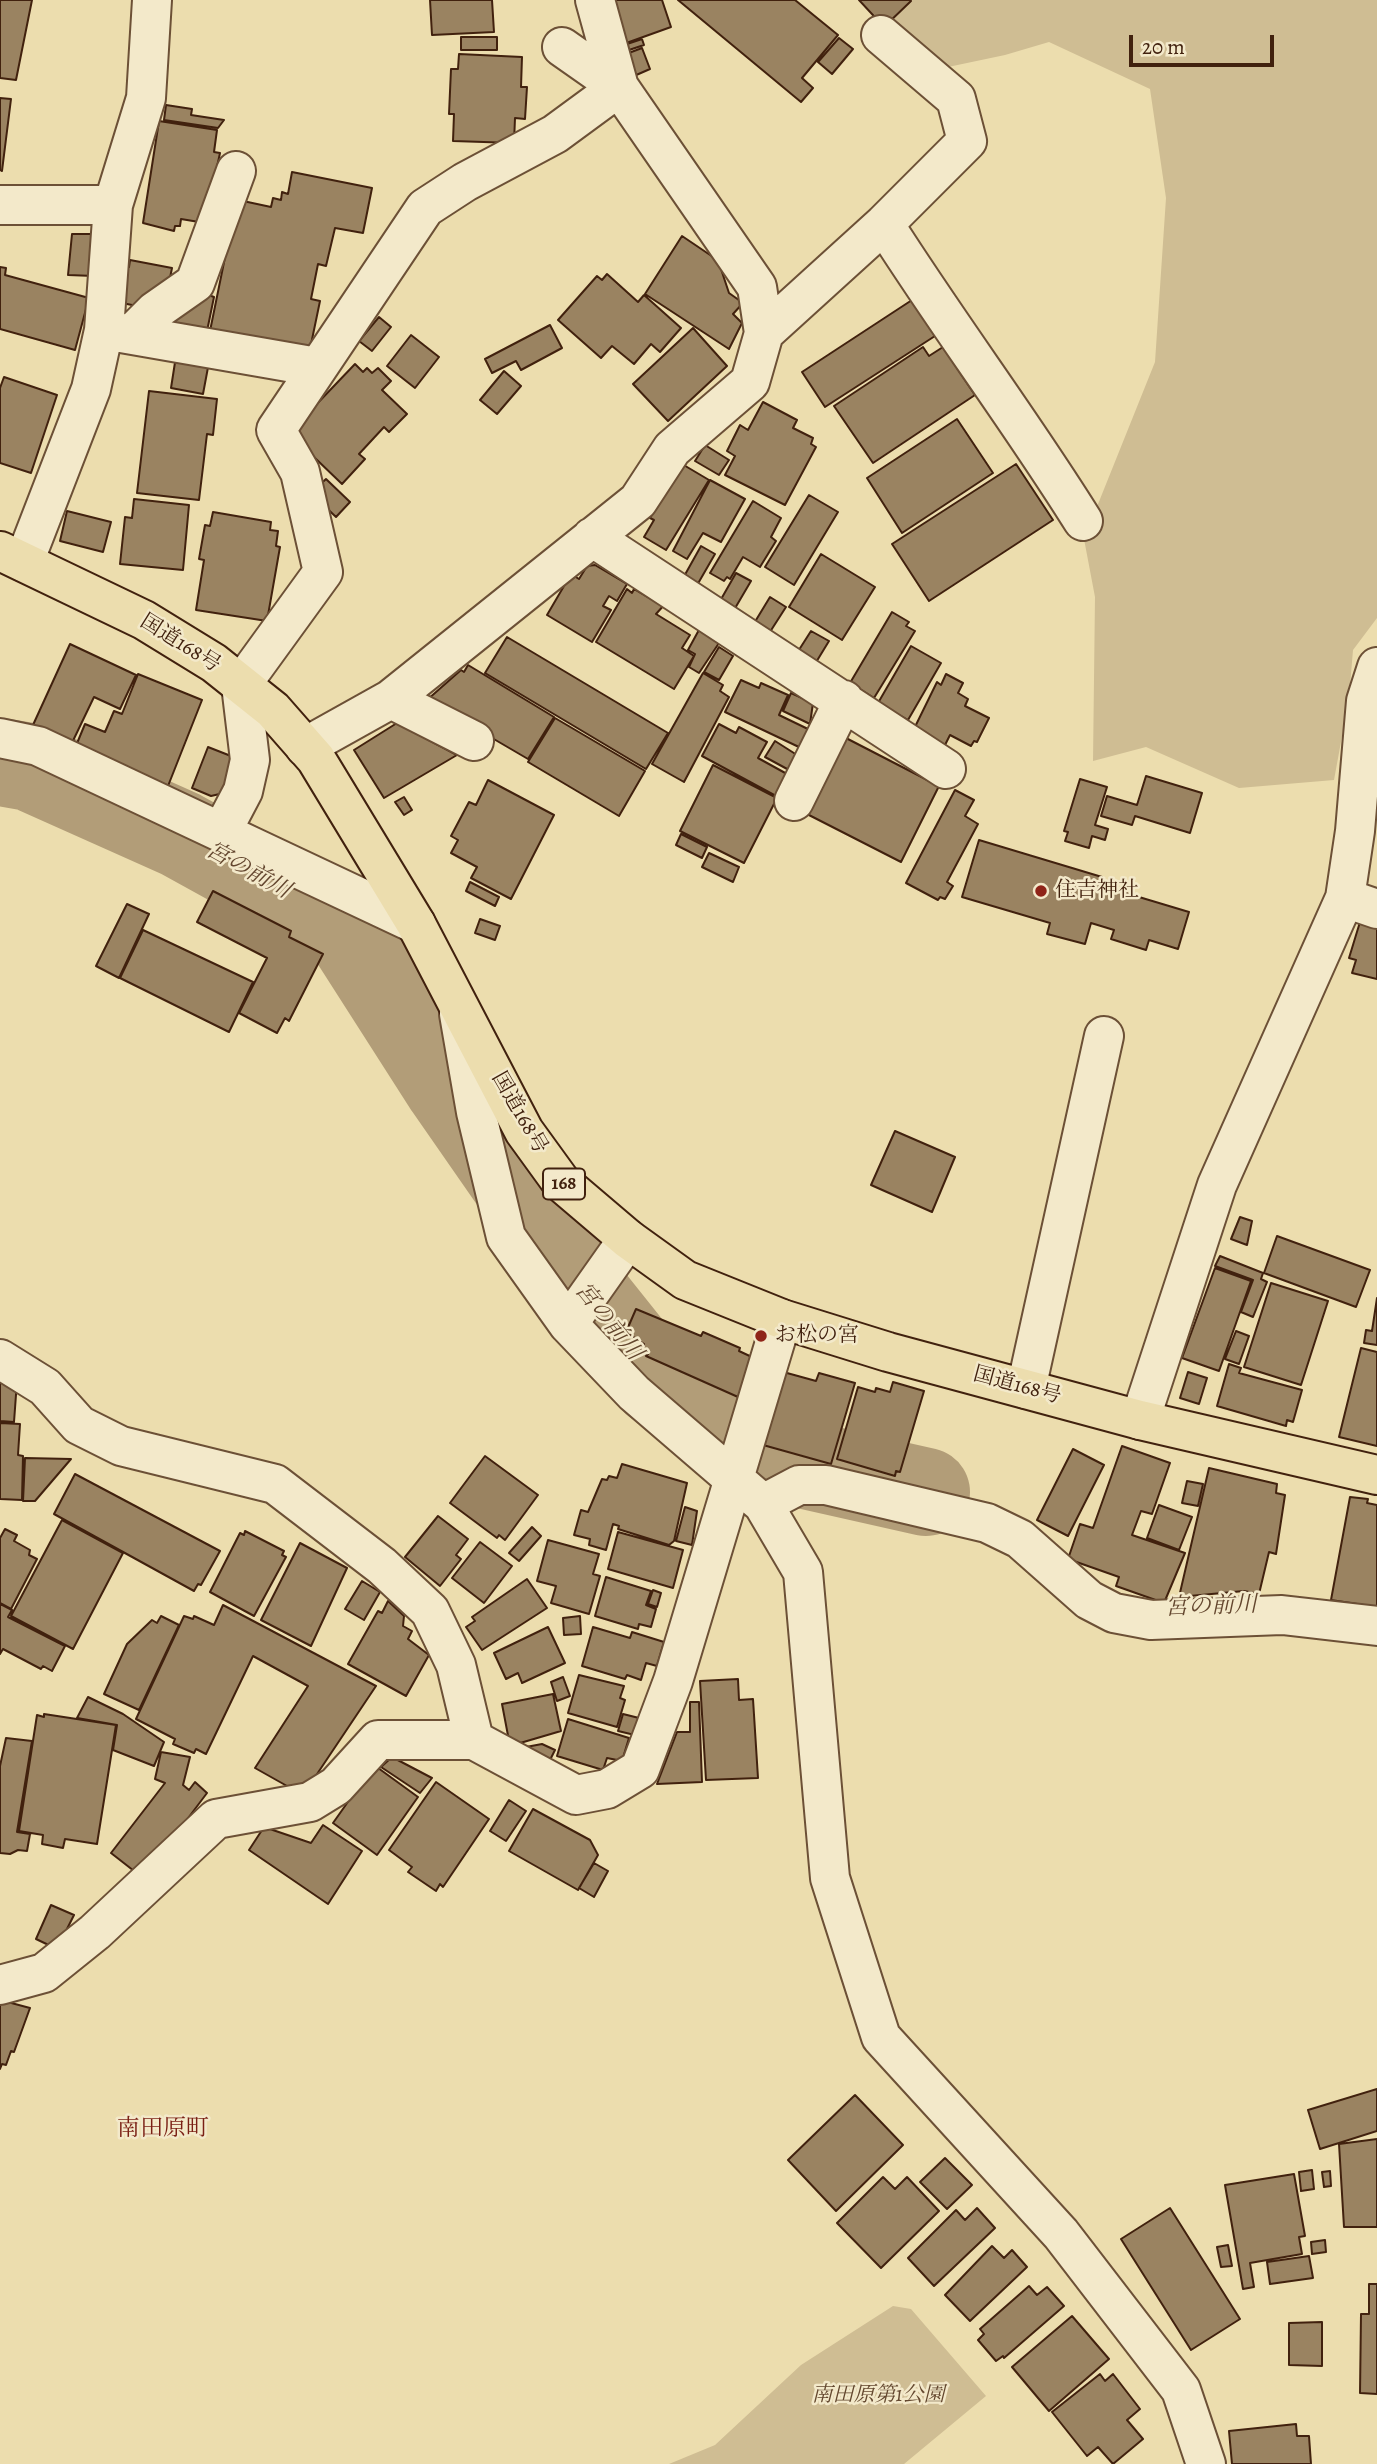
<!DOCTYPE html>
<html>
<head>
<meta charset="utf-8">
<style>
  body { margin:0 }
  #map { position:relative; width:1377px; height:2464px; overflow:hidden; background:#ecddae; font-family:Alegreya,serif }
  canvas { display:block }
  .scale { position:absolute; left:1129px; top:35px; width:145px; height:32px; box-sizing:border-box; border:4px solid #41210e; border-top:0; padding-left:9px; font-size:21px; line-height:24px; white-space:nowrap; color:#41210e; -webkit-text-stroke:5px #f3e9ca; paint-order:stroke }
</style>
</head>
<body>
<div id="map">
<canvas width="1377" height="2464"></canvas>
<div class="scale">20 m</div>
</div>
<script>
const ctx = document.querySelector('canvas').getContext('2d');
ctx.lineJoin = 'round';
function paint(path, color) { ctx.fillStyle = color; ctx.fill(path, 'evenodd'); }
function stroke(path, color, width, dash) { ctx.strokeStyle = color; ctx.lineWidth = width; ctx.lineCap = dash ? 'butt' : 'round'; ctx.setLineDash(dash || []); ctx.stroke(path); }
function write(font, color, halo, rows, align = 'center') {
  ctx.font = font + ' Alegreya,"Noto Serif JP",serif'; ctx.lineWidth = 5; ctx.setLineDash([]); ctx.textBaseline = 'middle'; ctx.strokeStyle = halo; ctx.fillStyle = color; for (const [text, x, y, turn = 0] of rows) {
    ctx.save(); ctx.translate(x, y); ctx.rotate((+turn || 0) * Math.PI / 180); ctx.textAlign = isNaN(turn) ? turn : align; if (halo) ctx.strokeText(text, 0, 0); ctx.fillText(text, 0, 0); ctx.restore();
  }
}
paint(new Path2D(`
  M 882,0 L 1377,0 L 1377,618 L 1353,650 L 1349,698 L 1334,780 L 1239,788 L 1146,747 L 1093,761 L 1095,597 L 1084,539 L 1155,362 L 1166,198 L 1150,89 L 1049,42 L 1005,55 L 948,67 L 898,36 Z
  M 893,2306 L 911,2309 L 986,2396 L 904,2464 L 669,2464 L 715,2445 L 801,2365 Z`), '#cfbd93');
stroke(new Path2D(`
  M 0,762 L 30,767 L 180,834 L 345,925 L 448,1086 L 539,1217 L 565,1268 L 656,1382 L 729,1436 L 775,1458 L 926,1492`), '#b29d78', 88);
const building = new Path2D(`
  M 0,0 L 32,0 L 16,80 L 0,78 Z
  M 430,0 L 492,0 L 494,32 L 432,35 Z
  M 607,0 L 662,0 L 671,27 L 618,46 Z
  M 678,0 L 795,0 L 838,35 L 802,78 L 813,88 L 801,102 Z
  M 859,0 L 910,0 L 911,1 L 884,27 Z
  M 461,37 L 497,37 L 497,50 L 461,50 Z
  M 839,38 L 853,49 L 832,74 L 818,62 Z
  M 642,39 L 644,45 L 626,51 L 624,45 Z
  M 642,48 L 650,69 L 634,76 L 626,54 Z
  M 459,54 L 522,57 L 521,87 L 527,87 L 525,119 L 515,118 L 514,143 L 453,141 L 454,114 L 449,114 L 451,69 L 458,69 Z
  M 0,98 L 11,99 L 2,171 L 0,170 Z
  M 166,105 L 192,109 L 191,115 L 224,120 L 218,128 L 164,120 Z
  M 159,121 L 217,130 L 214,152 L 220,153 L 205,223 L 181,219 L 180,226 L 175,226 L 174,231 L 143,223 Z
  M 292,172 L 372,188 L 363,233 L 335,228 L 326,266 L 318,264 L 311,299 L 320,301 L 309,354 L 210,331 L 233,218 L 239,219 L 243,201 L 271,207 L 273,198 L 281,200 L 282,192 L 288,194 Z
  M 72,234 L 96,234 L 94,276 L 68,275 Z
  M 682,236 L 722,263 L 720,266 L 729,293 L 743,303 L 733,314 L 742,323 L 729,349 L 645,294 Z
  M 130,260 L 172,268 L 166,298 L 147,308 L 122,303 L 122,266 L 129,267 Z
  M 0,267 L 6,268 L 5,275 L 89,298 L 75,350 L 0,329 Z
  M 607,274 L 638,302 L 644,295 L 681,328 L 660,352 L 651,344 L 634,364 L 612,346 L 601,358 L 558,320 L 597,276 L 602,280 Z
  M 195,290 L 214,297 L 206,336 L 162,321 Z
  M 912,300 L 935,336 L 825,407 L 802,372 Z
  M 379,317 L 391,327 L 372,351 L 359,341 Z
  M 550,325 L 562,348 L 521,370 L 516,361 L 492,373 L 485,359 Z
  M 693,328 L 727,366 L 668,421 L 633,384 Z
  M 411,335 L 439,357 L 415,388 L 387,366 Z
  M 923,347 L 929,356 L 943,347 L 975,395 L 873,463 L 834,406 Z
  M 176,356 L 209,362 L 203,394 L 171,388 Z
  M 355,364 L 363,372 L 367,368 L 372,373 L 378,368 L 391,381 L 382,390 L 407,414 L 389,432 L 384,427 L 359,454 L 365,459 L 342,484 L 289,433 Z
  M 504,371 L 521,386 L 497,414 L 480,400 Z
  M 4,377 L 57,395 L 31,473 L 0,463 L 0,388 Z
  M 149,391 L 217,399 L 213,435 L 207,434 L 199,500 L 137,493 Z
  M 763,402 L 797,420 L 793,428 L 813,438 L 811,444 L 816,447 L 785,505 L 725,475 L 735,456 L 727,451 L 740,425 L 748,430 Z
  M 957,419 L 993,473 L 902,533 L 867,478 Z
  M 705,445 L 729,460 L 719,475 L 695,461 Z
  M 682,464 L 709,480 L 666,550 L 644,537 L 654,520 L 650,518 Z
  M 1016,464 L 1053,520 L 929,601 L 892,544 Z
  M 326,479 L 350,502 L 336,517 L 311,493 Z
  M 710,480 L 745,499 L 721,542 L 703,533 L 687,559 L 673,551 Z
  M 809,495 L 838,512 L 794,585 L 765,567 Z
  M 134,499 L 189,505 L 183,570 L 120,564 L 125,517 L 132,518 Z
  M 753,501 L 781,518 L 771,537 L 776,541 L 760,567 L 743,557 L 730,579 L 727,577 L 724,581 L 710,573 Z
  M 67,511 L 111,522 L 103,552 L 60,541 Z
  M 213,512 L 271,522 L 270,530 L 278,531 L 276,546 L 280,547 L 267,621 L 196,610 L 204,560 L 199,559 L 205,525 L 210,526 Z
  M 701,546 L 715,554 L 696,587 L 682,580 Z
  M 821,554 L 875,587 L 842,640 L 789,607 Z
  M 595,565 L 627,584 L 617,601 L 609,596 L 603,606 L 611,610 L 592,642 L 547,615 L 571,574 L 579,579 L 587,566 Z
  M 736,573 L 751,581 L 734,610 L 720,601 Z
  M 627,589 L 632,593 L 634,589 L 651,599 L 652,596 L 665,604 L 656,614 L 690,635 L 682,648 L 694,656 L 674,689 L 596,642 Z
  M 770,597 L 786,607 L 768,635 L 753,625 Z
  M 892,612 L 909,622 L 906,626 L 915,631 L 874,698 L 850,683 Z
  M 700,628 L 721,640 L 699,673 L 689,667 L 695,654 L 688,650 Z
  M 811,631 L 829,641 L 815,664 L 797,653 Z
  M 507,637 L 668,733 L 646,769 L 485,673 Z
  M 70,644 L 136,675 L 120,709 L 94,697 L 70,747 L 60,738 L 33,725 Z
  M 911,646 L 941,663 L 908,720 L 878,703 Z
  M 719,647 L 733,656 L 719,680 L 704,672 Z
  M 468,665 L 554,717 L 528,759 L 427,700 L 461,670 L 464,672 Z
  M 703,673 L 723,685 L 720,691 L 729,697 L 684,782 L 652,764 Z
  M 138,674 L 202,700 L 168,786 L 73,753 L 85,724 L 105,732 L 114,711 L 122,714 Z
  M 946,674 L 963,683 L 958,693 L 968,699 L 965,706 L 989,718 L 977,742 L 974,741 L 971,746 L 950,735 L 942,751 L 911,735 L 937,682 L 941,685 Z
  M 741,680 L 759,688 L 761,683 L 788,695 L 779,715 L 810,730 L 801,748 L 725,712 Z
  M 791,693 L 813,703 L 810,724 L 783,711 Z
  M 555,718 L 645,771 L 619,816 L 528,762 Z
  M 397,723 L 457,755 L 384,798 L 354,750 Z
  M 719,724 L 736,733 L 739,727 L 767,742 L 758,758 L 787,774 L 776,796 L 702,756 Z
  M 844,737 L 939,786 L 901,862 L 805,813 Z
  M 775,741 L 797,755 L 789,770 L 765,757 Z
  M 208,747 L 236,758 L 224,793 L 211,796 L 192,788 Z
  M 713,765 L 777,798 L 744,863 L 680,831 Z
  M 1146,776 L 1202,793 L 1190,833 L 1135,816 L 1132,825 L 1101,816 L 1107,796 L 1137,805 Z
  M 1080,779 L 1107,787 L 1095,825 L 1108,829 L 1105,840 L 1092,836 L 1089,848 L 1065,841 L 1068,832 L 1064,831 Z
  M 488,780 L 554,815 L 511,899 L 471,878 L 477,867 L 451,853 L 458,840 L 451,836 L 469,802 L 476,805 Z
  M 955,790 L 974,800 L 965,816 L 978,824 L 947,882 L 953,886 L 945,899 L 940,897 L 938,900 L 906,883 Z
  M 404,797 L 412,810 L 404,815 L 395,802 Z
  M 681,834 L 707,847 L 702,858 L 676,845 Z
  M 979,840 L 1102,877 L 1099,885 L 1189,912 L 1178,949 L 1149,940 L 1146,950 L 1111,939 L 1114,930 L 1091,923 L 1085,944 L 1047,934 L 1050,923 L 962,897 Z
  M 709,853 L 739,867 L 733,882 L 702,867 Z
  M 470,882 L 499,897 L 495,906 L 466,891 Z
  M 213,891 L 291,931 L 289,937 L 323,954 L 289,1021 L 285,1018 L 277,1033 L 239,1013 L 267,958 L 197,922 Z
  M 127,904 L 149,914 L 119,978 L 96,966 Z
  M 480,919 L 500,926 L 495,940 L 475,933 Z
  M 1360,922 L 1377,926 L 1377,979 L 1352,973 L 1356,960 L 1349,958 Z
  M 143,930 L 253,982 L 229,1032 L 120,978 Z
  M 895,1131 L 955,1157 L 932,1212 L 871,1185 Z
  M 1240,1217 L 1252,1221 L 1247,1245 L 1231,1239 Z
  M 1277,1236 L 1370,1270 L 1356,1307 L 1264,1273 Z
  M 1220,1256 L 1263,1273 L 1261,1279 L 1267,1282 L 1253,1317 L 1241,1312 L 1253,1280 L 1215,1266 Z
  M 1215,1268 L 1251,1281 L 1219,1371 L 1182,1358 Z
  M 1271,1283 L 1328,1301 L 1301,1385 L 1244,1367 Z
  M 1377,1298 L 1377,1345 L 1364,1343 L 1366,1330 L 1372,1331 Z
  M 636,1309 L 701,1336 L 703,1332 L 740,1348 L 739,1351 L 754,1358 L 738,1397 L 646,1356 L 648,1354 L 641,1351 L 644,1344 L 626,1332 Z
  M 1236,1331 L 1249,1336 L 1239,1364 L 1225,1359 Z
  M 1361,1348 L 1377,1352 L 1377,1446 L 1339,1437 Z
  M 1229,1364 L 1241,1368 L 1239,1373 L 1302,1390 L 1293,1422 L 1287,1420 L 1286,1426 L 1217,1406 Z
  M 1188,1372 L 1207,1378 L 1199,1404 L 1180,1398 Z
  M 787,1373 L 816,1381 L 819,1373 L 855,1383 L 831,1464 L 763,1445 L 783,1376 Z
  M 0,1380 L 17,1381 L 14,1422 L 0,1421 Z
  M 893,1382 L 924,1391 L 900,1472 L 896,1471 L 895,1476 L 837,1459 L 858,1387 L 875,1392 L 876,1388 L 890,1392 Z
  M 0,1423 L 20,1424 L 18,1455 L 23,1456 L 22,1500 L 0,1499 Z
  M 1122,1446 L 1170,1463 L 1152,1514 L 1141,1511 L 1132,1535 L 1185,1553 L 1164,1603 L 1116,1586 L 1119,1577 L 1068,1559 L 1080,1524 L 1093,1528 Z
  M 1073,1449 L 1104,1465 L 1068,1536 L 1037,1520 Z
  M 485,1456 L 538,1495 L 505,1540 L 499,1535 L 497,1538 L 450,1503 Z
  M 25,1458 L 71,1459 L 35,1501 L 23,1501 Z
  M 622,1464 L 687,1483 L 674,1541 L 669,1545 L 618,1529 L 619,1526 L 613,1524 L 606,1550 L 589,1545 L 590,1539 L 574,1535 L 581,1510 L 588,1512 L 602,1479 L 607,1480 L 609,1476 L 617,1478 Z
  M 1209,1468 L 1277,1484 L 1276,1493 L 1285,1495 L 1276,1554 L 1269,1552 L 1259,1594 L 1244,1591 L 1179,1597 Z
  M 75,1474 L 220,1551 L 201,1585 L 198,1584 L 194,1591 L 54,1514 Z
  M 1187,1481 L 1203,1484 L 1198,1506 L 1182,1503 Z
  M 1350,1497 L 1368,1499 L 1367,1503 L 1377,1505 L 1377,1607 L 1331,1600 Z
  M 1159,1505 L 1192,1517 L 1179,1550 L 1147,1538 Z
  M 685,1507 L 697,1511 L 692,1545 L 676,1541 Z
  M 438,1516 L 468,1539 L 456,1555 L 461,1559 L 440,1586 L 405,1557 Z
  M 62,1520 L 123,1553 L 73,1649 L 11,1616 Z
  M 532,1527 L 541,1536 L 519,1561 L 509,1553 Z
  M 5,1529 L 17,1535 L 14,1541 L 30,1550 L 29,1555 L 37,1559 L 11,1609 L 0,1603 L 0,1538 Z
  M 245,1531 L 284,1551 L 282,1555 L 286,1557 L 254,1616 L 210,1592 L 240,1533 L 244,1535 Z
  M 618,1532 L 683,1550 L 673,1588 L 608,1569 Z
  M 548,1540 L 599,1554 L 593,1574 L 600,1576 L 589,1614 L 551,1603 L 556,1586 L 537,1581 Z
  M 480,1542 L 512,1566 L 484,1603 L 452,1578 Z
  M 300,1543 L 347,1568 L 311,1646 L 261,1620 Z
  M 606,1577 L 651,1591 L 646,1605 L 656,1609 L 651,1627 L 639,1624 L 638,1629 L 595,1616 Z
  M 527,1579 L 547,1608 L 482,1650 L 466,1627 L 475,1621 L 472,1617 Z
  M 362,1581 L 380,1592 L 364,1620 L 345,1609 Z
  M 653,1590 L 661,1593 L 657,1607 L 648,1604 Z
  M 388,1601 L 404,1616 L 403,1626 L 412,1631 L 408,1639 L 429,1655 L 406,1696 L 348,1664 L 378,1611 L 382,1613 Z
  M 0,1604 L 12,1610 L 8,1617 L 65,1646 L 52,1671 L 43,1666 L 41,1669 L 3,1649 L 0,1654 Z
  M 223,1605 L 376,1686 L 303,1795 L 255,1768 L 308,1686 L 253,1656 L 206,1754 L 196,1749 L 194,1753 L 173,1744 L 175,1739 L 136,1719 L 184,1616 L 193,1619 L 194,1616 L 214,1625 Z
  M 161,1616 L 179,1625 L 139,1710 L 104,1694 L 127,1644 L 152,1620 L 157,1623 Z
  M 580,1616 L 581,1634 L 564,1635 L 563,1618 Z
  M 548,1627 L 565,1663 L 522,1683 L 518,1673 L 506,1679 L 494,1653 Z
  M 593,1627 L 630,1638 L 632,1632 L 664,1642 L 657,1666 L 646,1663 L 641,1680 L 627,1675 L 625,1679 L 582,1666 Z
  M 579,1675 L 624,1686 L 620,1698 L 625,1700 L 617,1727 L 568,1713 Z
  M 563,1677 L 570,1696 L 557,1701 L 551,1682 Z
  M 738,1679 L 739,1700 L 753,1699 L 758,1778 L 706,1780 L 700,1681 Z
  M 553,1694 L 561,1731 L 510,1746 L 502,1704 Z
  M 88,1697 L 123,1714 L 164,1742 L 154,1766 L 113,1750 L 117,1725 L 77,1718 Z
  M 690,1702 L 699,1702 L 702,1782 L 657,1784 L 677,1732 L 690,1732 Z
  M 44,1714 L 116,1725 L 97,1844 L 65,1839 L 63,1848 L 42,1844 L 43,1835 L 19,1831 L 37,1715 L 44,1717 Z
  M 623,1714 L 643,1719 L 639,1736 L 618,1731 Z
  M 568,1719 L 629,1738 L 622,1761 L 607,1758 L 603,1770 L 557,1756 Z
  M 6,1738 L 32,1741 L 17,1832 L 30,1834 L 27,1851 L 18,1850 L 10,1854 L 0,1853 L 0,1766 Z
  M 542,1744 L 555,1750 L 549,1762 L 526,1747 Z
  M 161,1752 L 190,1757 L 183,1785 L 189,1790 L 195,1782 L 207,1793 L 143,1878 L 111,1853 L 165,1783 L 155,1779 Z
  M 392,1757 L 432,1778 L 420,1793 L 381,1767 Z
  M 374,1765 L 418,1797 L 377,1855 L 333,1823 Z
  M 436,1782 L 489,1819 L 443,1887 L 440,1884 L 436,1891 L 408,1872 L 412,1867 L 389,1850 Z
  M 509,1800 L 526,1811 L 506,1841 L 490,1831 Z
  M 533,1809 L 590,1840 L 598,1855 L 578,1890 L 509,1851 Z
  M 323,1825 L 362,1851 L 328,1904 L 249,1850 L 264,1827 L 311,1843 Z
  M 594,1863 L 608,1871 L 594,1897 L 579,1888 Z
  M 51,1905 L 74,1915 L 57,1949 L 36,1939 Z
  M 0,2000 L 30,2008 L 14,2052 L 11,2051 L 6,2065 L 2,2064 L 0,2069 Z
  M 1377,2089 L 1377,2131 L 1320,2149 L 1308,2110 Z
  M 855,2095 L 903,2145 L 836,2211 L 788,2160 Z
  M 1377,2139 L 1377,2227 L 1344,2227 L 1339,2144 Z
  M 945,2158 L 972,2185 L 947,2209 L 920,2182 Z
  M 1312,2170 L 1314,2189 L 1301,2191 L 1299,2172 Z
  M 1330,2171 L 1331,2186 L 1324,2187 L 1322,2172 Z
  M 1294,2174 L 1305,2236 L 1299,2237 L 1302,2254 L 1250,2263 L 1254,2287 L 1243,2289 L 1225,2185 Z
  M 883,2177 L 895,2189 L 907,2177 L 939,2211 L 881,2268 L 837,2223 Z
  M 977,2208 L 995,2228 L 934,2286 L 908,2258 L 956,2210 L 965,2220 Z
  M 1170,2208 L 1240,2319 L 1191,2350 L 1121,2239 Z
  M 1325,2240 L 1326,2252 L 1312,2254 L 1311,2242 Z
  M 1228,2245 L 1232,2266 L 1221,2267 L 1217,2247 Z
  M 992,2246 L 1004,2258 L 1012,2250 L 1027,2267 L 970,2321 L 945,2295 Z
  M 1309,2256 L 1313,2278 L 1270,2284 L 1267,2262 Z
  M 1369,2284 L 1377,2284 L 1377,2394 L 1360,2393 L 1361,2314 L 1369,2314 Z
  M 1029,2286 L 1037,2295 L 1047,2287 L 1064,2306 L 1004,2358 L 1003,2356 L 996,2361 L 978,2340 L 984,2334 L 980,2329 Z
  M 1072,2316 L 1109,2359 L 1049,2411 L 1012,2367 Z
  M 1322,2322 L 1322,2366 L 1289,2365 L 1289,2323 Z
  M 1100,2374 L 1105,2381 L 1113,2374 L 1140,2409 L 1127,2420 L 1143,2439 L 1113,2464 L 1098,2447 L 1087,2456 L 1052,2412 Z
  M 1296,2424 L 1297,2436 L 1309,2436 L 1311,2464 L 1232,2464 L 1229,2431 Z`);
paint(building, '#9a8361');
stroke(building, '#41210e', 2);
const minor = new Path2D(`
  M 0,205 L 113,205
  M 884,224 C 948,325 1020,420 1083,521
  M 104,330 L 317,367
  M 764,333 L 884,224 L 967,141 L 956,99 L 881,35
  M 132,334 L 155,311 L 195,283 L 236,171
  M 592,537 L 946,769
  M 24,562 L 91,389 L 104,330 L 113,205 L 146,98 L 152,0
  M 391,699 L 474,741
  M 0,738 L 38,746 L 416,924
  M 305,747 L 391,699 L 638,501 L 672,449 L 750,382 L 764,333 L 757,287 L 619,87 L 562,47
  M 794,801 L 844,700
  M 222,831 L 243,791 L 250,760 L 241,685 L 323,572 L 300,472 L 276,430 L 425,208 L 465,182 L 555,134 L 619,87 L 595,0
  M 1345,898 L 1377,909
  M 459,1014 L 476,1112 L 506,1237 L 568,1324 L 634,1393 L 763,1504 L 803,1572 L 830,1878 L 881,2037 L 1061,2234 L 1181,2390 L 1206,2464
  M 568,1324 L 628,1239
  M 0,1359 L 45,1387 L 79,1425 L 121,1446 L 275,1484 L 382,1566 L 430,1611 L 456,1665 L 474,1740 L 576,1795 L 607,1789 L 640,1769 L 673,1681 L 782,1319
  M 1026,1389 L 1104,1036
  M 1140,1420 L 1217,1185 L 1345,898 L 1355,831 L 1366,701 L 1377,667
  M 763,1504 L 799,1485 L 826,1485 L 987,1523 L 1020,1539 L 1089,1600 L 1114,1613 L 1151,1620 L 1282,1615 L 1377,1626
  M 0,1985 L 44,1973 L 95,1932 L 216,1819 L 310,1802 L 336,1786 L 378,1740 L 474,1740`);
const highway = new Path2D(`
  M 0,551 L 144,620 L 214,663 L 273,710 L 316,759 L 416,924 L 524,1131 L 561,1182 L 628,1239 L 685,1280 L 782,1319 L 888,1352 L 1140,1420 L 1377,1475`);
stroke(minor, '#6c5036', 42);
stroke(highway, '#41210e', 42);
stroke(minor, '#f3e9ca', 38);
stroke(highway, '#ecddae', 38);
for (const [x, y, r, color] of [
  [1041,891,7,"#8f2418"],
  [761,1336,7,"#8f2418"]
]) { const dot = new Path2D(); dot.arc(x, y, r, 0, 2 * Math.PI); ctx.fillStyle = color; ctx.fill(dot); stroke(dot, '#f3e9ca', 2.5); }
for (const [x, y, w] of [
  [564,1184,42]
]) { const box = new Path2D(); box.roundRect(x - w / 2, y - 15.5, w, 31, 5); ctx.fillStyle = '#f3e9ca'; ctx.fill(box); stroke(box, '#41210e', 2); }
write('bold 19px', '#41210e', null, [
  ["168",564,1184]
]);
write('21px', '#41210e', '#f3e9ca', [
  ["国道168号",180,644,32],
  ["国道168号",519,1113,60],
  ["国道168号",1017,1386,15]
]);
write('21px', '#41210e', '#f3e9ca', [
  ["住吉神社",1055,891],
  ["お松の宮",775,1336]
], 'left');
write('italic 21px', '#64482f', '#f3e9ca', [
  ["南田原第1公園",878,2396]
]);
write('italic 23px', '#63462e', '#f3e9ca', [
  ["宮の前川",248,871,29],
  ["宮の前川",608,1322,51],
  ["宮の前川",1211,1607,-2]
]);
write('23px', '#7a1f14', '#f3e9ca', [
  ["南田原町",163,2129]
]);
</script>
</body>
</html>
